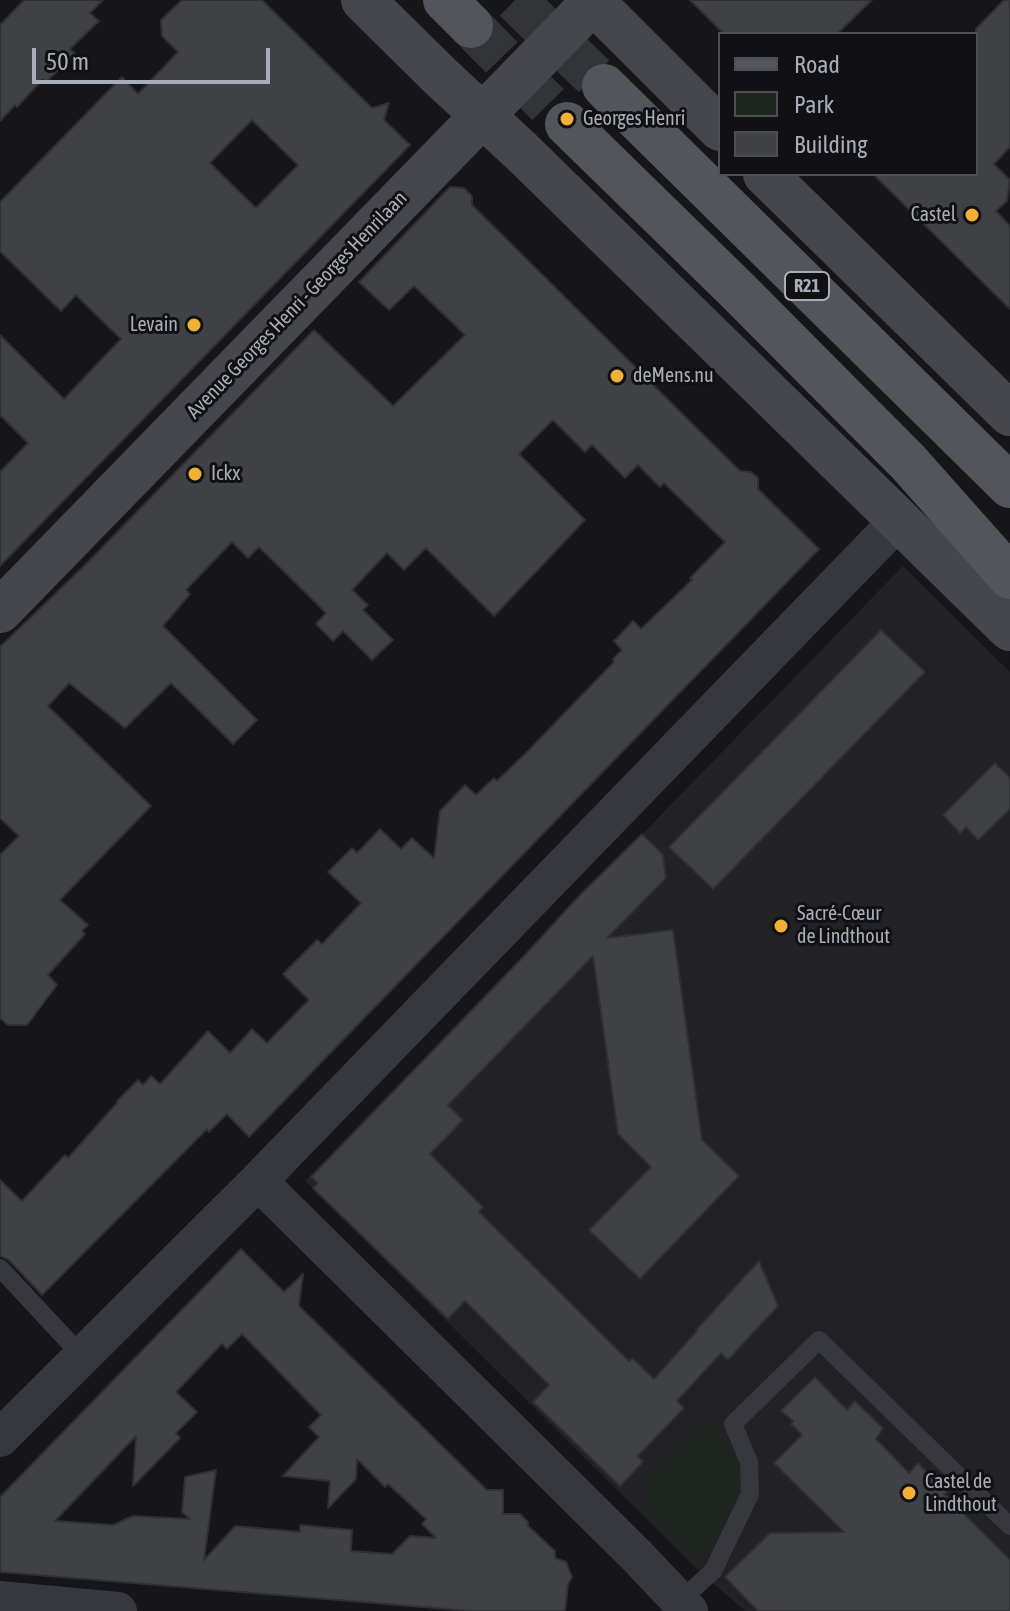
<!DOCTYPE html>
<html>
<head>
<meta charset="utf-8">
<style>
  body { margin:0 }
  #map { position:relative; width:1010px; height:1611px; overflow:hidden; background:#161618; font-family:"Asap Condensed",sans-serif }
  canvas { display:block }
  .legend { position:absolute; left:718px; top:32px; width:260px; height:144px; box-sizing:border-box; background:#111113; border:2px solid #4d4f55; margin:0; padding:10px 14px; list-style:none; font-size:24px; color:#a8adb8 }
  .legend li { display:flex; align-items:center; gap:16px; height:40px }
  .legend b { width:40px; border:2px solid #4d4f55 }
  .scale { position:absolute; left:32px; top:48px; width:238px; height:36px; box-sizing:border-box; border:4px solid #a8adb8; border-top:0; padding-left:10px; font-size:24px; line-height:28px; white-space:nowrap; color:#a8adb8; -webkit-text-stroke:6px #111113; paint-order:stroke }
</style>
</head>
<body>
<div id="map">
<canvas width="1010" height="1611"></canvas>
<ul class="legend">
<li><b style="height:10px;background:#53555c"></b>Road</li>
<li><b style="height:22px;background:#1e261f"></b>Park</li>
<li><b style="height:22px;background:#404145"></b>Building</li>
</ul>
<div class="scale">50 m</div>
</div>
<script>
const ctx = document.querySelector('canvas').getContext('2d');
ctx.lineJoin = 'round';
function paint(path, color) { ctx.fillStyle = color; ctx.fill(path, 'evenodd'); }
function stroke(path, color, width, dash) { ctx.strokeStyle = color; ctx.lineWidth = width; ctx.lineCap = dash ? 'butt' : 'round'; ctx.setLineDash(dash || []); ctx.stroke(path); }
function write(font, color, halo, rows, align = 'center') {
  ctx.font = font + ' "Asap Condensed",sans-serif'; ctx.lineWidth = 6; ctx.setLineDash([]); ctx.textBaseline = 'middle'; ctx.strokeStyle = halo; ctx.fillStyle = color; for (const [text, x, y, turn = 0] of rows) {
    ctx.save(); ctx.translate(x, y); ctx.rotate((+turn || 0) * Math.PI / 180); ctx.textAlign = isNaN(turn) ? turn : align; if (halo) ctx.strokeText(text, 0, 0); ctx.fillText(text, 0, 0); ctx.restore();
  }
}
paint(new Path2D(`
  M 903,566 L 1010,672 L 1010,1611 L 745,1611 L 695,1567 L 305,1181 Z`), '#222225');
paint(new Path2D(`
  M 702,1420 L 721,1438 L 742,1464 L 742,1493 L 707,1551 L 695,1563 L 640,1509 L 654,1495 L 642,1482 Z`), '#1e261f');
const building = new Path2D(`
  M 24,0 L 103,0 L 90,13 L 99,21 L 70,49 L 75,54 L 46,82 L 43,79 L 17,107 L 15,105 L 0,121 L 0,25 Z
  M 182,0 L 262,0 L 372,108 L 389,103 L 384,120 L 410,145 L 0,566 L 0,472 L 28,443 L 0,415 L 0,335 L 64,399 L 121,339 L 76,295 L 61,311 L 0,251 L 0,202 L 122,77 L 138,94 L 178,52 L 162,36 L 161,20 ZM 252,120 L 298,165 L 256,208 L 210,163 Z
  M 690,0 L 872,0 L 837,34 L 724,34 Z
  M 1004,0 L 1010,0 L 1010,147 L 994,164 L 1010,180 L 1007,201 L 996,211 L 1010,226 L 1010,309 L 873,174 L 976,174 L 976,29 Z
  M 450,187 L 464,188 L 472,196 L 472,205 L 740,471 L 751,472 L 758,478 L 758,489 L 819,549 L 249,1137 L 227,1114 L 209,1132 L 207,1129 L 42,1295 L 9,1260 L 0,1256 L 0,1180 L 22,1201 L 65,1155 L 68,1158 L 118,1102 L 117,1101 L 138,1080 L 143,1085 L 151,1076 L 160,1084 L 208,1031 L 230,1053 L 252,1029 L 267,1043 L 309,1000 L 283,974 L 317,940 L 322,944 L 361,903 L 328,872 L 352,848 L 357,853 L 380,829 L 401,849 L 412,838 L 434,858 L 440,811 L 465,785 L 476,795 L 494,778 L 497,781 L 528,751 L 614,662 L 613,659 L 622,650 L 614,641 L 633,621 L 641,629 L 692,580 L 690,578 L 725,542 L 664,483 L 660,487 L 638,465 L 625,478 L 592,445 L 585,452 L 553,420 L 519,454 L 585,520 L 494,616 L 426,548 L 404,570 L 387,553 L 352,590 L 368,605 L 363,610 L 393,640 L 372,660 L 343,631 L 333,641 L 316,624 L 326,613 L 259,547 L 248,558 L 232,542 L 186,590 L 190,594 L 163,626 L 257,720 L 233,744 L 171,683 L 125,728 L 69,683 L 48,706 L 151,806 L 60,900 L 88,925 L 82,931 L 85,934 L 48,975 L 57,985 L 27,1025 L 8,1025 L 0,1018 L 0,855 L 19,836 L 0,818 L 0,647 L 85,565 L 314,330 L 393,406 L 465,335 L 414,286 L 389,310 L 359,282 Z
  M 881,630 L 925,672 L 713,889 L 669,847 Z
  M 995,763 L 1010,778 L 1010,809 L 978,840 L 966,827 L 960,833 L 943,815 Z
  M 642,834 L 663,855 L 666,878 L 607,938 L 673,930 L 702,1140 L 739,1176 L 640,1279 L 589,1230 L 651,1167 L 618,1134 L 593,956 L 448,1105 L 463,1120 L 430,1154 L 483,1207 L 479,1212 L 629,1361 L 632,1358 L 654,1379 L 697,1331 L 696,1330 L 759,1261 L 778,1306 L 728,1360 L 721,1353 L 677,1401 L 684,1408 L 638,1456 L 643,1462 L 620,1486 L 533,1402 L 549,1385 L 465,1301 L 448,1319 L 313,1188 L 318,1183 L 311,1177 L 525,955 L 582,893 Z
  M 241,1249 L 284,1292 L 303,1274 L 299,1306 L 487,1490 L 503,1490 L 503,1514 L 520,1514 L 528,1522 L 528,1526 L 555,1551 L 555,1558 L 566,1562 L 572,1577 L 568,1584 L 565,1611 L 471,1611 L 0,1572 L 0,1497 ZM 242,1334 L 321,1415 L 309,1427 L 319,1437 L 283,1476 L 330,1481 L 328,1508 L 356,1479 L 357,1459 L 385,1487 L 388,1484 L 426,1519 L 422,1524 L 436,1538 L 410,1536 L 392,1554 L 351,1551 L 352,1530 L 300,1525 L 300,1532 L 235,1526 L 204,1560 L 216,1470 L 185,1477 L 182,1512 L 190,1519 L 133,1516 L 113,1525 L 55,1521 L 136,1436 L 133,1486 L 180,1438 L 176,1433 L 197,1412 L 176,1392 L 222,1344 L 227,1349 Z
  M 815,1377 L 847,1410 L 855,1401 L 883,1428 L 876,1439 L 909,1473 L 918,1463 L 947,1492 L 944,1494 L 1010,1560 L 1010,1611 L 758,1611 L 725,1577 L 770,1533 L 844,1532 L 774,1463 L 802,1435 L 791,1424 L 793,1421 L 781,1411 Z`);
paint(building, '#404145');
stroke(building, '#303034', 2);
stroke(new Path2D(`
  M 515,0 L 604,86
  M 471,26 L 567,124`), '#333438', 44, [44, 22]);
stroke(new Path2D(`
  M 0,1268 L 82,1356
  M 680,1601 L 713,1571 L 750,1494 L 749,1462 L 733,1424 L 819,1340 L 1010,1526`), '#37383d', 18);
stroke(new Path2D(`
  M 258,1181 L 637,1556 L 689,1611
  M 0,1438 L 258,1181 L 899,520
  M 0,1600 L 118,1611`), '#37383d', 38);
stroke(new Path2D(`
  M 363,0 L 440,76 L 522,152 L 1010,629
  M 591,0 L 720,129
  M 765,174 L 1010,414
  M 0,611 L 595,0`), '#45474d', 44);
stroke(new Path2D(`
  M 445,0 L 471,26
  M 604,86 L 1010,486
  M 567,124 L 737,290 L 908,462 L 1010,577`), '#53555c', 44);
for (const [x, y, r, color] of [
  [567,119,8,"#f2b134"],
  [972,215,8,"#f2b134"],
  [194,325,8,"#f2b134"],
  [617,376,8,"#f2b134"],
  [195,474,8,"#f2b134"],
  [781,926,8,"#f2b134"],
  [909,1493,8,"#f2b134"]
]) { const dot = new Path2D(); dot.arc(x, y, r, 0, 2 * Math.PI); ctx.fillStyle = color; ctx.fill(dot); stroke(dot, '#111113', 3); }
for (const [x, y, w] of [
  [807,286,44]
]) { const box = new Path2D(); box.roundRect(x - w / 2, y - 14, w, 28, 6); ctx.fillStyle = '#111113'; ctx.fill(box); stroke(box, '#a8adb8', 2); }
write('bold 18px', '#a8adb8', null, [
  ["R21",807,286]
]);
write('20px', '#a8adb8', '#111113', [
  ["Georges Henri",583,119],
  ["Castel",956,215,"right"],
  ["Levain",178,325,"right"],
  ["deMens.nu",633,376],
  ["Ickx",211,474],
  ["Sacré-Cœur",797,914],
  ["de Lindthout",797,937],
  ["Castel de",925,1482],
  ["Lindthout",925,1505]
], 'left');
write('20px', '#a8adb8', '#111113', [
  ["Avenue Georges Henri - Georges Henrilaan",297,305,-46]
]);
</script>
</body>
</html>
